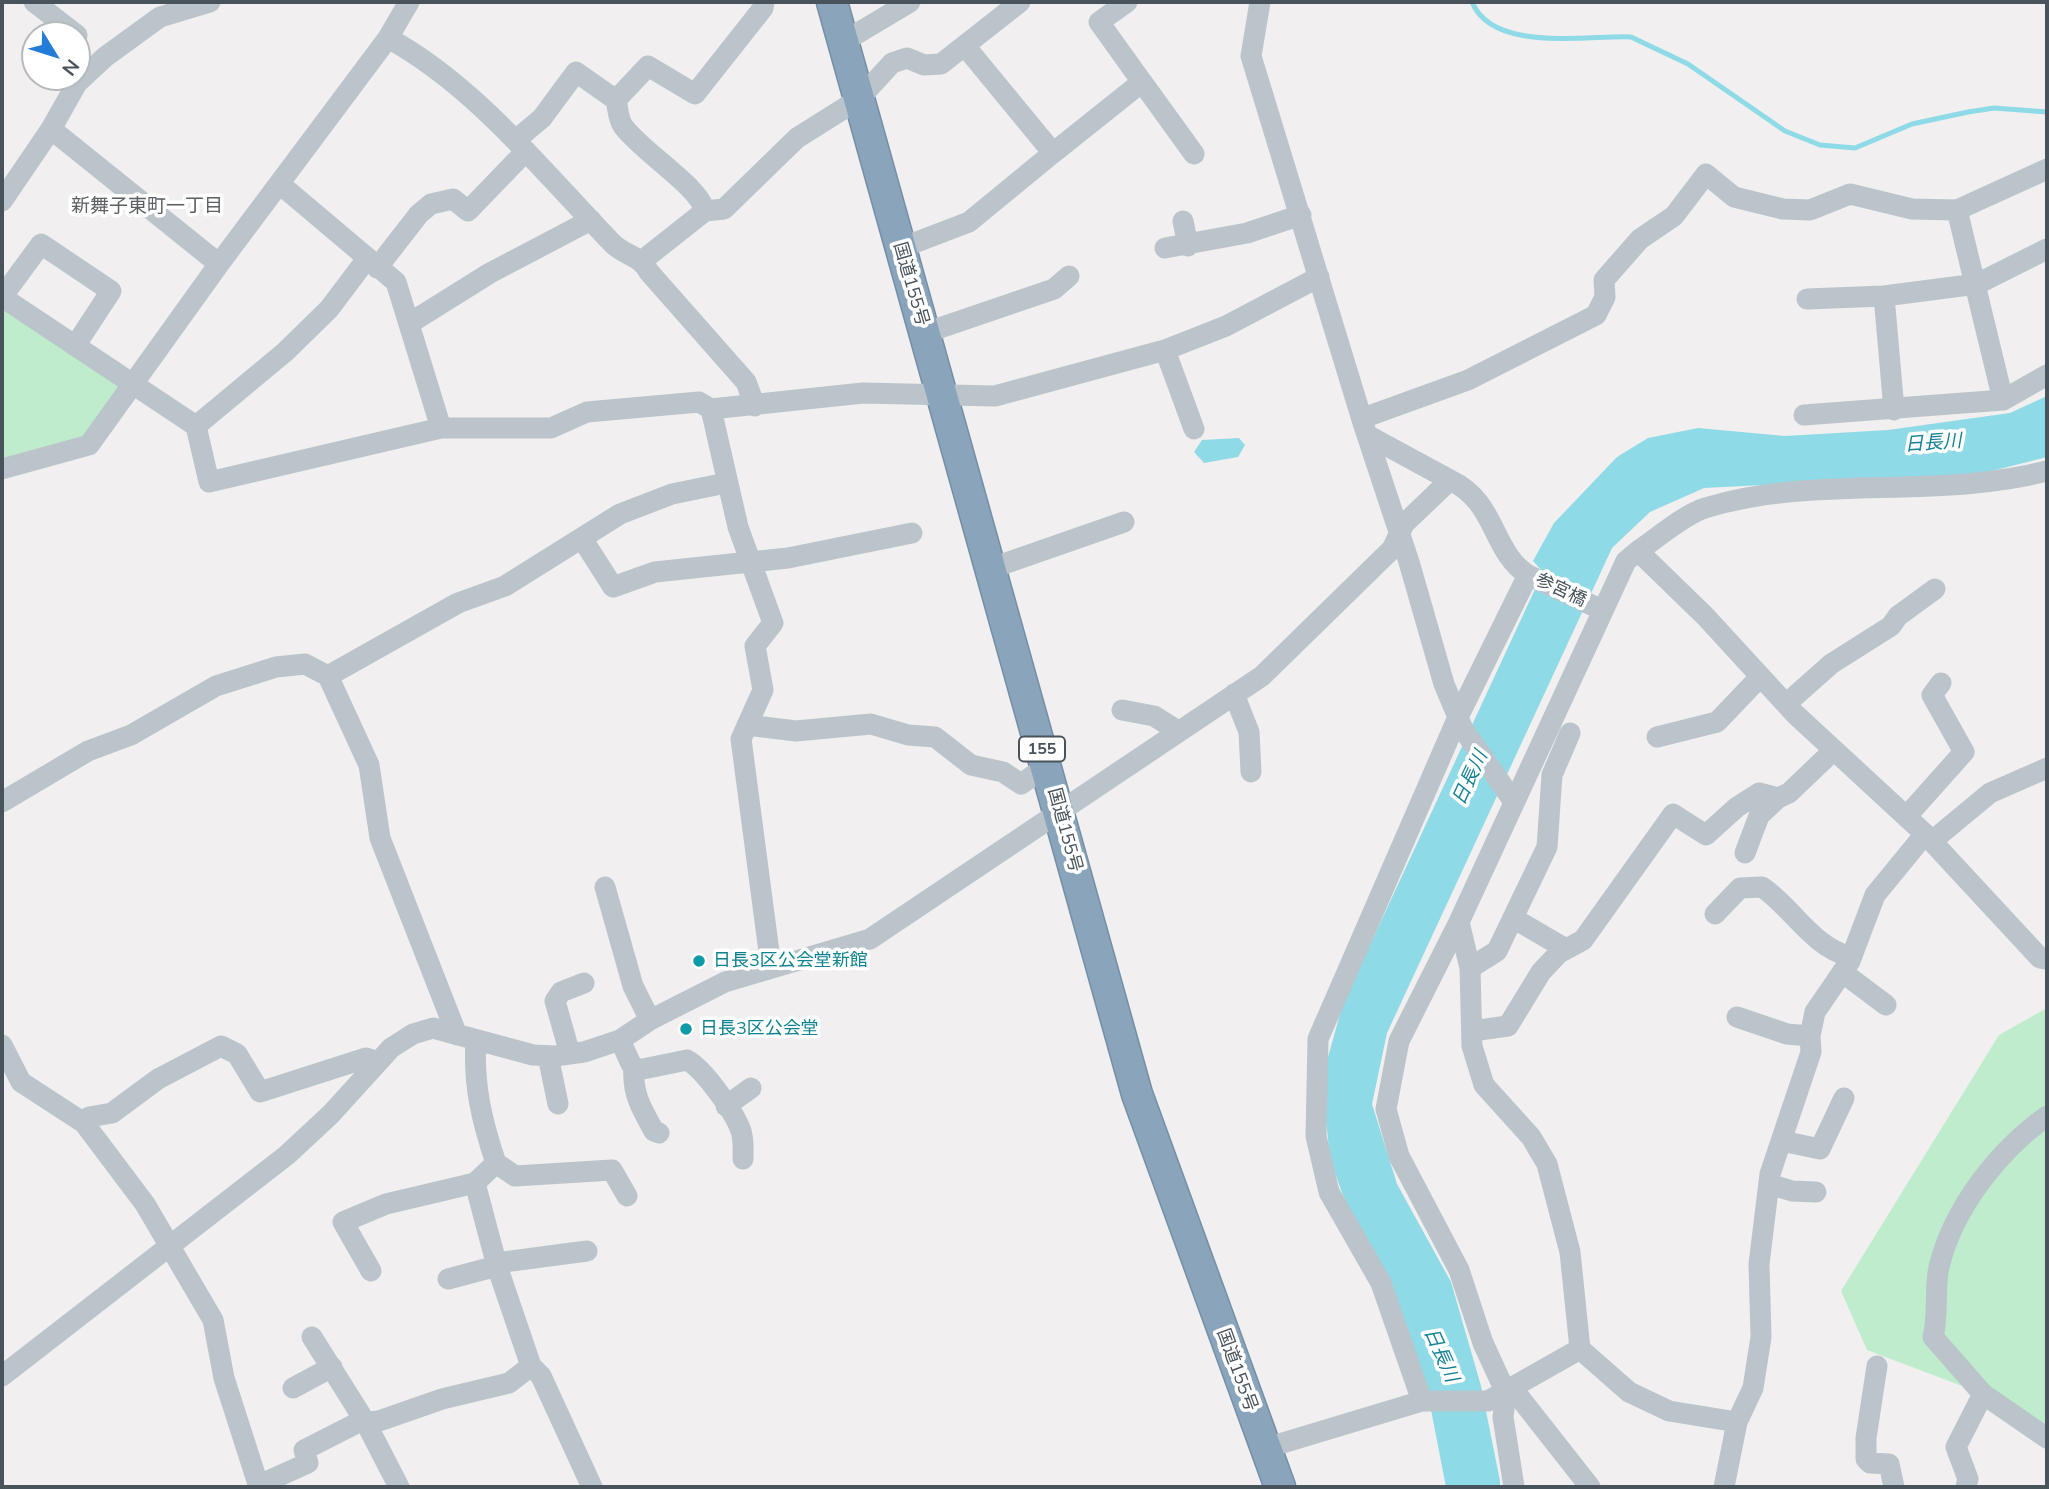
<!DOCTYPE html>
<html>
<head>
<meta charset="utf-8">
<style>
  body { margin:0 }
  #map { position:relative; width:2049px; height:1489px; overflow:hidden; background:#f1efef; font-family:Mulish,sans-serif }
  canvas { display:block }
  .frame { position:absolute; inset:0; border:4px solid #48535b; pointer-events:none }
  .north { position:absolute; left:21px; top:21px; width:70px; height:70px; box-sizing:border-box; background:#fff; border:2px solid #b6babd; border-radius:50%; rotate:128deg; font-size:19px; font-weight:700; line-height:28px; text-align:center; color:#48535b }
  .north::after { content:''; display:block; margin:auto; width:24px; height:32px; background:#237cd7; clip-path:polygon(50% 0,100% 100%,50% 72%,0 100%) }
</style>
</head>
<body>
<div id="map">
<canvas width="2049" height="1489"></canvas>
<div class="frame"></div>
<div class="north">N</div>
</div>
<script>
const ctx = document.querySelector('canvas').getContext('2d');
ctx.lineJoin = 'round';
function paint(path, color) { ctx.fillStyle = color; ctx.fill(path, 'evenodd'); }
function stroke(path, color, width, dash) { ctx.strokeStyle = color; ctx.lineWidth = width; ctx.lineCap = dash ? 'butt' : 'round'; ctx.setLineDash(dash || []); ctx.stroke(path); }
function write(font, color, halo, rows, align = 'center') {
  ctx.font = font + ' Mulish,"Noto Sans JP",sans-serif'; ctx.lineWidth = 7; ctx.setLineDash([]); ctx.textBaseline = 'middle'; ctx.strokeStyle = halo; ctx.fillStyle = color; for (const [text, x, y, turn = 0] of rows) {
    ctx.save(); ctx.translate(x, y); ctx.rotate((+turn || 0) * Math.PI / 180); ctx.textAlign = isNaN(turn) ? turn : align; if (halo) ctx.strokeText(text, 0, 0); ctx.fillText(text, 0, 0); ctx.restore();
  }
}
paint(new Path2D(`
  M 2,297 L 132,385 L 89,445 L 2,469 Z
  M 2047,1008 L 2047,1438 L 1983,1394 L 1867,1350 L 1841,1291 L 1999,1035 Z`), '#c0ecce');
paint(new Path2D(`
  M 2047,396 L 2047,457 L 1980,474 L 1704,488 L 1650,512 L 1612,548 L 1387,1033 L 1372,1104 L 1397,1184 L 1451,1282 L 1481,1386 L 1500,1481 L 1500,1487 L 1446,1487 L 1426,1384 L 1349,1212 L 1330,1159 L 1322,1079 L 1343,1003 L 1543,572 L 1533,561 L 1554,523 L 1617,457 L 1648,438 L 1698,428 L 1785,436 L 1888,430 L 2010,413 Z
  M 1239,438 L 1245,445 L 1238,457 L 1204,463 L 1194,452 L 1202,440 Z`), '#8fdae7');
stroke(new Path2D(`
  M 1472,2 C 1493,53 1587,35 1631,37 L 1688,64 L 1785,131 L 1820,145 L 1855,148 L 1912,124 L 1968,112 L 1994,108 L 2047,112`), '#8fdae7', 5);
const highway = new Path2D(`
  M 832,2 L 1137,1094 L 1280,1487`);
stroke(highway, '#758fa7', 33);
stroke(new Path2D(`
  M 34,2 L 77,35
  M 1127,2 L 1099,22 L 1142,82
  M 1260,2 L 1251,56 L 1363,423 L 1409,562 L 1444,684 L 1463,729 L 1514,802
  M 388,38 C 476,86 544,173 613,244 C 626,256 641,256 649,272 L 746,382 L 755,406
  M 843,42 L 910,2
  M 616,100 C 618,108 618,119 623,126 C 642,152 699,186 705,211
  M 51,129 L 219,264
  M 517,139 L 542,118 L 576,72 L 616,100 L 648,66 L 695,94 L 763,8 L 764,2
  M 1053,153 L 1142,82 L 1194,154
  M 281,185 L 396,282 L 441,428
  M 2,201 L 51,129 L 77,83 L 105,57 L 160,17 L 210,2
  M 1957,210 L 2003,400
  M 1183,221 L 1188,246
  M 901,248 L 969,222 L 1053,153 L 965,46
  M 1165,248 L 1247,233 L 1301,215
  M 643,260 L 705,211 L 724,209 L 797,138 L 859,99 L 892,63 L 907,58 L 924,65 L 941,64 L 1020,2
  M 377,268 L 419,214 L 431,204 L 453,199 L 468,211 L 526,151
  M 1884,296 L 1894,410
  M 1807,299 L 1884,296 L 1977,284 L 2047,249
  M 410,323 L 490,273 L 591,220
  M 925,333 L 1054,289 L 1069,276
  M 75,346 L 111,291 L 41,244 L 2,297 L 196,426 L 209,482 L 441,428 L 551,428 L 587,412 L 699,402 L 711,409 L 863,393 L 995,396 L 1165,350 L 1226,326 L 1319,277
  M 1165,350 L 1194,429
  M 711,409 L 738,527 L 773,623 L 755,646 L 763,690 L 741,739 L 771,967
  M 1804,415 L 2003,400 L 2047,375
  M 1363,418 L 1468,380 L 1596,315 L 1605,297 L 1604,280 L 1640,239 L 1674,216 L 1706,174 L 1734,197 L 1783,209 L 1810,210 L 1850,194 L 1912,209 L 1957,210 L 2047,169
  M 196,426 L 285,352 L 329,309 L 366,260
  M 2,469 L 89,445 L 219,264 L 388,38 L 409,2
  M 583,540 L 613,587 L 655,572 L 788,558 L 912,533
  M 1638,551 C 1656,539 1685,514 1705,508 C 1814,474 1936,500 2047,471
  M 992,568 L 1124,522
  M 1528,575 L 1602,610
  M 328,676 L 458,603 L 505,586 L 620,514 L 672,494 L 726,483
  M 1234,694 L 1249,732 L 1251,772
  M 1786,704 L 1831,664 L 1891,626 L 1898,616 L 1935,589
  M 1122,710 L 1154,716 L 1178,731
  M 747,725 L 796,731 L 871,724 L 908,735 L 935,737 L 971,765 L 1003,772 L 1021,784 L 1034,775 L 1049,771
  M 1657,737 L 1717,722 L 1760,677
  M 2,802 L 88,751 L 131,735 L 216,686 L 276,667 L 305,664 L 328,676 L 369,765 L 380,838 L 457,1035
  M 1906,817 L 1964,752 L 1932,695 L 1941,683
  M 1932,841 L 1990,793 L 2047,768
  M 1745,853 L 1759,816 L 1778,798
  M 605,887 L 633,986 L 650,1020
  M 1715,914 L 1740,888 L 1762,887 C 1793,908 1812,947 1851,957
  M 1513,918 L 1566,949
  M 1459,922 L 1399,1041 L 1386,1109 L 1399,1156 L 1459,1270 L 1483,1343 L 1506,1393 L 1503,1417 L 1514,1487
  M 1470,968 L 1497,951 L 1547,847 L 1552,775 L 1570,733
  M 1842,972 L 1886,1005
  M 1737,1017 L 1787,1034 L 1810,1036
  M 1472,1031 L 1508,1026 L 1541,972 L 1559,953 L 1583,940 L 1673,814 L 1706,835 L 1737,807 L 1759,793 L 1778,798 L 1789,793 L 1834,750
  M 620,1040 L 631,1064 L 638,1070 L 687,1060 C 704,1069 735,1113 741,1131 C 744,1140 743,1150 743,1159
  M 476,1041 C 473,1084 482,1122 496,1163 L 475,1183 L 497,1266 L 531,1366 L 541,1376 L 592,1487
  M 2,1045 L 21,1082 L 84,1123 L 145,1204 L 213,1320 L 224,1378 L 259,1487
  M 570,1054 L 555,1001 L 561,992 L 584,983
  M 548,1056 L 558,1104
  M 634,1067 C 632,1093 641,1108 654,1131 L 659,1133
  M 726,1106 L 751,1088
  M 2047,1116 C 1999,1150 1953,1208 1939,1267 C 1934,1289 1939,1314 1933,1337 L 1983,1394 L 2047,1438
  M 84,1123 L 89,1117 L 112,1113 L 158,1079 L 221,1046 L 237,1054 L 260,1092 L 366,1058 L 378,1062
  M 1782,1141 L 1820,1149 L 1844,1098
  M 496,1163 L 515,1176 L 612,1170 L 627,1196
  M 1769,1184 L 1792,1191 L 1816,1192
  M 496,1263 L 587,1251
  M 371,1271 L 343,1222 L 386,1204 L 475,1183
  M 448,1279 L 497,1266
  M 312,1337 L 366,1423 L 399,1487
  M 1877,1366 L 1866,1438 L 1866,1459 L 1870,1463 L 1889,1464 L 1894,1487
  M 2,1376 L 287,1155 L 331,1114 L 391,1048 L 413,1034 L 433,1028 L 533,1055 L 555,1056 L 584,1052 L 620,1040 L 650,1020 L 725,982 L 870,939 L 1262,676 L 1392,549 L 1404,524 L 1450,480 L 1367,435
  M 293,1388 L 332,1367
  M 1506,1393 L 1520,1398 L 1590,1487
  M 1422,1401 L 1381,1283 L 1329,1192 L 1316,1136 L 1318,1039 L 1458,717 L 1528,575 C 1491,551 1497,502 1450,480
  M 1737,1422 L 1669,1411 L 1629,1392 L 1580,1349 L 1570,1252 L 1547,1164 L 1531,1137 L 1484,1085 L 1472,1046 L 1470,968 L 1459,922 L 1626,561 L 1638,551 L 1705,616 L 1795,714 L 1925,834 L 2040,958 L 2047,959
  M 1266,1448 L 1422,1401 L 1488,1401 L 1580,1349
  M 259,1485 L 308,1463 L 304,1450 L 357,1423 L 379,1421 L 442,1399 L 509,1383 L 531,1366
  M 1724,1487 L 1737,1422 L 1753,1388 L 1761,1337 L 1759,1264 L 1770,1174 L 1811,1052 L 1810,1036 L 1815,1012 L 1850,961 L 1875,895 L 1925,834
  M 1966,1487 L 1968,1479 L 1956,1447 L 1983,1394`), '#bbc4cb', 21);
stroke(highway, '#89a4bb', 30);
for (const [x, y, r, color] of [
  [699,961,7,"#0f9aa8"],
  [686,1029,7,"#0f9aa8"]
]) { const dot = new Path2D(); dot.arc(x, y, r, 0, 2 * Math.PI); ctx.fillStyle = color; ctx.fill(dot); stroke(dot, '#fff', 2.5); }
for (const [x, y, w] of [
  [1042,749,46]
]) { const box = new Path2D(); box.roundRect(x - w / 2, y - 12.5, w, 25, 5); ctx.fillStyle = '#fff'; ctx.fill(box); stroke(box, '#48535b', 2); }
write('bold 16px', '#48535b', null, [
  ["155",1042,749]
]);
write('18px', '#48535b', '#fff', [
  ["国道155号",911,284,74],
  ["参宮橋",1561,590,25],
  ["国道155号",1065,830,75],
  ["国道155号",1237,1370,70]
]);
write('18px', '#0d838f', '#fff', [
  ["日長3区公会堂新館",713,961],
  ["日長3区公会堂",700,1029]
], 'left');
write('19px', '#5c6063', '#fff', [
  ["新舞子東町一丁目",147,206]
]);
write('italic 19px', '#148194', '#fff', [
  ["日長川",1933,443,-4],
  ["日長川",1470,778,-65],
  ["日長川",1441,1355,66]
]);
</script>
</body>
</html>
